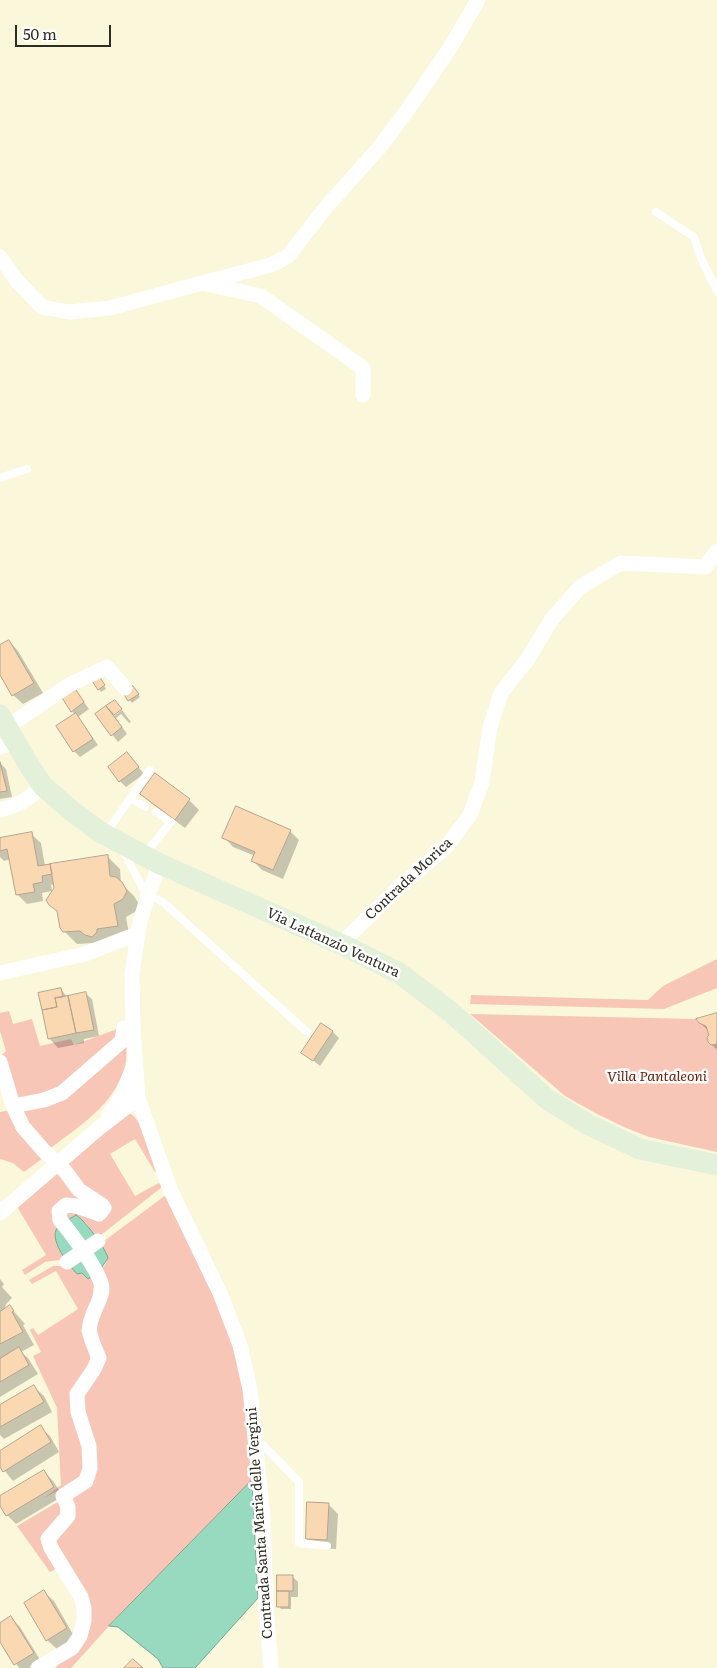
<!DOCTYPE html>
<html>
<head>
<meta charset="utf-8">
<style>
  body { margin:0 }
  #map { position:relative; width:717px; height:1668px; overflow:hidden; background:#faf7da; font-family:Literata,serif }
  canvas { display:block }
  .scale { position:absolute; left:15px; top:25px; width:96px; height:22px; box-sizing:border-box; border:2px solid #2e2d22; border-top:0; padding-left:6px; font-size:15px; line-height:18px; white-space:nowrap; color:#2e2d22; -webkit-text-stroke:4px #fff; paint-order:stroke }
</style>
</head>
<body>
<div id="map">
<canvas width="717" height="1668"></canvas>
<div class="scale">50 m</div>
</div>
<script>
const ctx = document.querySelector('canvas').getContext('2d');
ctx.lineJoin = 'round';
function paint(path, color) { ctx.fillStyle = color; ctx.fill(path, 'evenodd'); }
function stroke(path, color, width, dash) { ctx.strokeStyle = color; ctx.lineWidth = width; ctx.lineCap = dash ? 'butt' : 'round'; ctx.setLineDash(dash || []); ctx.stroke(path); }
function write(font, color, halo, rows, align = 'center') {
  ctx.font = font + ' Literata,serif'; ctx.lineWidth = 5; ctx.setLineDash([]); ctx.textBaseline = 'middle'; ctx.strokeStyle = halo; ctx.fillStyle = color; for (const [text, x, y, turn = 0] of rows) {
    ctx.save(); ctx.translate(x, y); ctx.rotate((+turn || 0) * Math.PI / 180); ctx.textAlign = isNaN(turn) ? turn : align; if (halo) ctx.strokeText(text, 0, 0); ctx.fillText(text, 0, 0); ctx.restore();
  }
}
paint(new Path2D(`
  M 717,959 L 717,988 L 664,1009 L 470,1004 L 471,995 L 648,1000 L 663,986 Z
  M 9,1011 L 13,1024 L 32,1019 L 40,1046 L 71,1039 L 74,1045 L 120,1028 L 119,1036 L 61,1087 L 16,1101 L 1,1056 L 6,1051 L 0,1031 L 0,1013 Z
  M 470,1014 L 696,1019 L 699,1023 L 706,1026 L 709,1035 L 707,1037 L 708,1042 L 712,1045 L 717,1044 L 717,1152 L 649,1137 L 624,1127 L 597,1114 L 565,1096 Z
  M 127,1042 C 126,1050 127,1058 125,1066 C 115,1105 78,1127 48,1150 L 17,1107 L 44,1104 Z
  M 10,1110 L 43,1158 L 24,1172 L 13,1163 L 0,1159 L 0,1112 Z
  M 127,1112 C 143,1117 151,1154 157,1170 L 155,1172 L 135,1139 L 110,1154 L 135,1196 L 159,1183 L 162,1187 L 96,1239 L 86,1223 L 66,1222 L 62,1211 L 95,1198 L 63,1164 Z
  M 58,1169 L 88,1202 L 65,1201 L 56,1238 L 65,1259 L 45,1262 L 25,1275 L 22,1270 L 46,1255 L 16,1205 Z
  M 166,1195 L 225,1318 L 243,1376 L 252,1480 L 109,1626 L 71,1668 L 55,1668 L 81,1642 L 91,1608 L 53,1546 L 69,1496 L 92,1483 L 83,1399 L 97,1374 L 93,1329 L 100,1270 L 105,1265 L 108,1258 L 100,1244 Z
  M 68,1264 L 79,1273 L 95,1274 L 92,1302 L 81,1331 L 89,1343 L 91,1352 L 90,1362 L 75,1386 L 85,1464 L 78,1480 L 44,1498 L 61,1485 L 57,1408 L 33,1356 L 41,1352 L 30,1330 L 33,1328 L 38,1335 L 78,1309 L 56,1271 L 32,1284 L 29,1280 L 53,1266 L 60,1266 Z
  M 61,1500 L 60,1519 L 50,1529 L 59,1567 L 50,1572 L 17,1526 Z`), '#f7c6b7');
const water = new Path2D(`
  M 76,1215 C 84,1219 106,1249 108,1258 L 100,1270 L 88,1279 L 82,1273 L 77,1274 C 69,1265 51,1243 56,1230 C 59,1224 70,1219 76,1215 Z
  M 252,1480 L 258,1598 L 195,1668 L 163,1668 L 158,1659 L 118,1627 L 109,1626 Z`);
paint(water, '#97dabf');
stroke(water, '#78a690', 1);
paint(new Path2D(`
  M 9,641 L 18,651 L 43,693 L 23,704 L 13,695 L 0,673 L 0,647 Z
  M 101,680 L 106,689 L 101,692 L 99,689 Z
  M 74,688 L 89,709 L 78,717 L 98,745 L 80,757 L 74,751 L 75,715 L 72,711 Z
  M 135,690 L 140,697 L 132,703 L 124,693 Z
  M 115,701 L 113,717 L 122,710 L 131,722 L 129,723 L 121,714 L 116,718 L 127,734 L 118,742 L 97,715 Z
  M 127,753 L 144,774 L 126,787 L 120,781 Z
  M 0,763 L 6,769 L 12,797 L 0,799 Z
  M 155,775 L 189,800 L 199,810 L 185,828 L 151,803 L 142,794 Z
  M 290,831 L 299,840 L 283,879 L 262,870 L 253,861 L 255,856 L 233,847 L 224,837 Z
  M 31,834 L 41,843 L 45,866 L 107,856 L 120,869 L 121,883 L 134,896 L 139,904 L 135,912 L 126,917 L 130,939 L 94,943 L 77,944 L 64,931 L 59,913 L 50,904 L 56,889 L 55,884 L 51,885 L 52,891 L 42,893 L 43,901 L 27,904 L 17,894 L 11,859 L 4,861 L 0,857 L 0,839 Z
  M 61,989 L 67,997 L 85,993 L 92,999 L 99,1036 L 84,1039 L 84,1043 L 58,1048 L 49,1038 Z
  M 717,1014 L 717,1050 L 709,1042 L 710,1032 L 700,1023 Z
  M 333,1032 L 339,1038 L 320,1066 L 303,1052 Z
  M 0,1279 L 4,1284 L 2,1287 L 12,1298 L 6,1304 L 4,1311 L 10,1307 L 25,1324 L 23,1325 L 34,1345 L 21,1352 L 28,1358 L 38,1374 L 0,1397 Z
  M 34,1387 L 44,1396 L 52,1412 L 4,1439 L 0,1435 L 0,1406 Z
  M 40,1427 L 50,1436 L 59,1452 L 13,1481 L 0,1465 L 0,1452 Z
  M 44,1471 L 53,1481 L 63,1496 L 16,1524 L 7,1515 L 0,1504 L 0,1498 Z
  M 329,1505 L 338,1514 L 336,1549 L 316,1548 L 307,1539 Z
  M 292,1576 L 298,1582 L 298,1597 L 291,1597 L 291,1609 L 281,1609 L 279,1606 Z
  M 44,1592 L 54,1601 L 75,1638 L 57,1649 L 47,1640 Z
  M 11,1618 L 20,1627 L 42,1663 L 34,1668 L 19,1668 L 0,1639 L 0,1624 Z`), '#0003');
const building = new Path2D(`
  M 9,640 L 34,683 L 12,696 L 0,675 L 0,645 Z
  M 99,676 L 105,685 L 98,690 L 92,681 Z
  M 133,686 L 139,694 L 128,701 L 123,693 Z
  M 74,687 L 84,702 L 71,712 L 61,696 Z
  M 115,700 L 122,709 L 114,715 L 106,706 Z
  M 106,706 L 122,727 L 111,736 L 95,714 Z
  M 76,713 L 93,739 L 73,752 L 56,726 Z
  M 127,752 L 139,767 L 119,782 L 108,767 Z
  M 0,762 L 7,791 L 0,792 Z
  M 155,773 L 190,799 L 175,820 L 140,794 Z
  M 236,806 L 291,830 L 273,870 L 251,861 L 255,852 L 222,838 Z
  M 32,832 L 38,866 L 50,864 L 52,874 L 42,876 L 43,882 L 33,884 L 35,892 L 16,895 L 7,849 L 0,851 L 0,838 Z
  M 108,855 L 110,876 L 116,877 L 122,882 L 127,891 L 123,899 L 114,904 L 118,926 L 97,929 L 97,932 L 92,937 L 85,935 L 80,931 L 63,932 L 60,928 L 57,911 L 49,905 L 46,900 L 54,888 L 50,864 Z
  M 61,988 L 63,997 L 55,998 L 57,1007 L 42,1010 L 38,993 Z
  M 86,992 L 94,1030 L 76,1033 L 68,996 Z
  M 68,996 L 76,1033 L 48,1039 L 42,1010 L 57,1007 L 55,998 Z
  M 717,1013 L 717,1044 L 711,1045 L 708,1042 L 707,1037 L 709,1035 L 706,1026 L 699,1023 L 696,1019 Z
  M 321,1023 L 333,1031 L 313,1061 L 301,1053 Z
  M 10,1305 L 14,1311 L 12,1312 L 23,1332 L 0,1344 L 0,1312 Z
  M 19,1347 L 29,1365 L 0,1382 L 0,1359 Z
  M 34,1385 L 44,1402 L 0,1427 L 0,1405 Z
  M 41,1425 L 51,1442 L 3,1472 L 0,1467 L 0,1451 Z
  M 44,1470 L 54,1487 L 6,1516 L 0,1506 L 0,1496 Z
  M 307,1502 L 329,1503 L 327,1540 L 306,1539 Z
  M 277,1575 L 293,1575 L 293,1591 L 277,1591 Z
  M 44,1590 L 67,1628 L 46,1641 L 24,1603 Z
  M 277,1591 L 289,1591 L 289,1607 L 277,1607 Z
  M 11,1616 L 34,1653 L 14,1665 L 0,1642 L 0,1623 Z
  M 133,1659 L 143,1668 L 124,1668 Z`);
paint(building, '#fad8b2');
stroke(building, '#b6a38e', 1);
stroke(new Path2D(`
  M 656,212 L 694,237 L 701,258 L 717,291
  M 0,478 L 27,469
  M 131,798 L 145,807
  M 106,833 L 150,770
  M 123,850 L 144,891 L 148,895 L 163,902 L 308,1033
  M 145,854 L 171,822 L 156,812
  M 257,1443 L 260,1442 L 299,1482 L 299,1543 L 327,1546`), '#fff', 8);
stroke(new Path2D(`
  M 0,257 L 17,281 L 42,307 L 69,312 L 110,308 L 202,283 L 261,296 L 363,368 L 363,395
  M 206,282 L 271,265 L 288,256 L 327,206 L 379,148 L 406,112 L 450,48 L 478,0
  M 7,727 L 69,685 L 107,667 L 125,688
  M 0,747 L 16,742
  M 0,810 C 20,805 28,799 43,786
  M 160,864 L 148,895 L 139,926 L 132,975 L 133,1027 L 138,1098 L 170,1189 L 220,1293 L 240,1345 L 250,1389 L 263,1517 L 266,1605 L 271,1668
  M 343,945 L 348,937 L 396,890 L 447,846 L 470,815 L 482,782 L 490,727 L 501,693 L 527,660 L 552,619 L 580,587 L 621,563 L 705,567 L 717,551
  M 0,973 L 85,954 L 137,934
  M 0,1062 L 13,1106 L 44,1100 L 62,1093 L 122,1041 L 124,1028 L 133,1027
  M 13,1106 L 23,1127 L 44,1151 L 65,1171 L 79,1190 L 102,1205 L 104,1208 L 99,1214 L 76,1206 L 66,1205 L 59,1211 L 60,1220 C 71,1233 102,1274 102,1289 C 102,1295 99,1301 96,1307 C 85,1332 89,1333 99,1358 L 94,1369 L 77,1394 L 78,1412 L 89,1446 L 90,1468 L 86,1481 L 63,1496 L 68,1507 L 68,1516 L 48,1539 L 51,1548 L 81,1597 L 84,1608 L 84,1621 L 80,1636 L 72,1648 L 38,1668
  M 109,1115 L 121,1097 L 134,1066
  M 0,1213 L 99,1128 L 138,1098
  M 67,1262 L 98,1241`), '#fff', 15);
stroke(new Path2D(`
  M 0,715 L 30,767 L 43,786 L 73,812 L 100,832 L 160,864 L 343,945 L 399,973 L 452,1013 L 548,1100 L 589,1125 L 640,1149 L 717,1165`), '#e3f1db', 21);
write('14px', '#2e2d22', '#fff', [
  ["Contrada Morica",409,879,-43],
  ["Via Lattanzio Ventura",333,943,25],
  ["Contrada Santa Maria delle Vergini",260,1523,-94]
]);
write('italic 14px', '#6b230c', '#fff', [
  ["Villa Pantaleoni",657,1077]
]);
</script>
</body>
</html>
